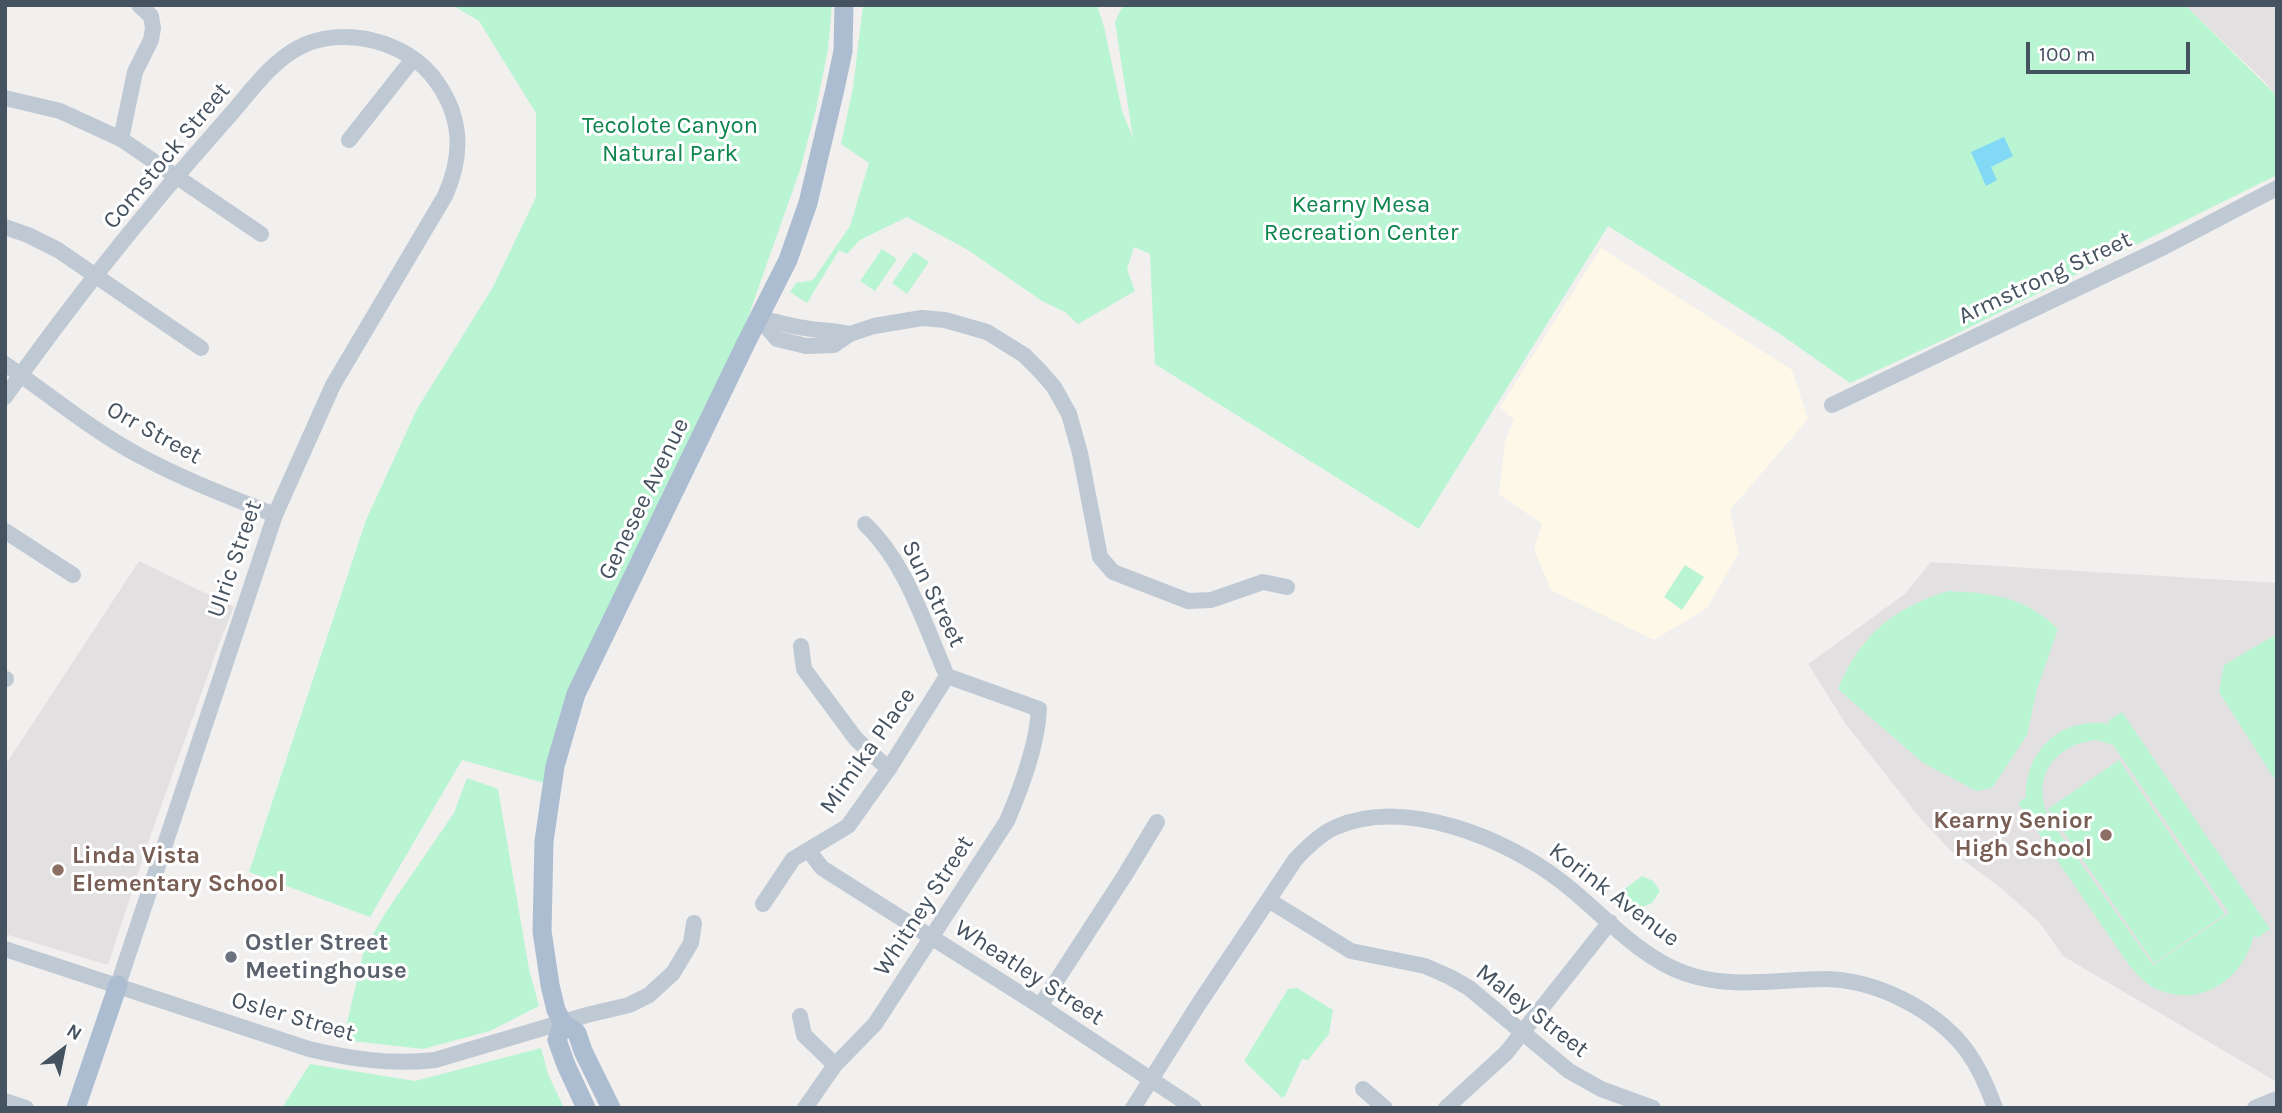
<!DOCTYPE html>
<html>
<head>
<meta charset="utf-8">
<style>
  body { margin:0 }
  #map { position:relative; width:2282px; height:1113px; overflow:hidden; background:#f2efef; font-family:Karla,sans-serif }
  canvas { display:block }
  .frame { position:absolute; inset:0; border:7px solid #45525f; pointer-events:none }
  .north { position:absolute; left:28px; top:1015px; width:70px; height:70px; -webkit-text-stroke:5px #fff; paint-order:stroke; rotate:32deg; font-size:19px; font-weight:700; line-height:28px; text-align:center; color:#45525f }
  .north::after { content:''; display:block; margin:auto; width:24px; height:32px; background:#45525f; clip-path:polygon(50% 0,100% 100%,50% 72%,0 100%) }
  .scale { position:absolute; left:2026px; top:42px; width:164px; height:32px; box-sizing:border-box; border:4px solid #45525f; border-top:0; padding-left:9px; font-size:21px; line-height:24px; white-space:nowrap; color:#45525f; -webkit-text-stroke:5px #fff; paint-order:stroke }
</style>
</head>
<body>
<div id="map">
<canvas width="2282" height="1113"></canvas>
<div class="frame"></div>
<div class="north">N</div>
<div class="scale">100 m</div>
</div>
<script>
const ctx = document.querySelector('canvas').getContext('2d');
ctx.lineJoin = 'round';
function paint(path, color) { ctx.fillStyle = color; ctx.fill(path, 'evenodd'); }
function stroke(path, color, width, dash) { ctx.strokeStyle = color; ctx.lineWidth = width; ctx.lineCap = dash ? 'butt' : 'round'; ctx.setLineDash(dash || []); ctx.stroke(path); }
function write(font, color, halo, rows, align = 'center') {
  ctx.font = font + ' Karla,sans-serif'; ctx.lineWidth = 6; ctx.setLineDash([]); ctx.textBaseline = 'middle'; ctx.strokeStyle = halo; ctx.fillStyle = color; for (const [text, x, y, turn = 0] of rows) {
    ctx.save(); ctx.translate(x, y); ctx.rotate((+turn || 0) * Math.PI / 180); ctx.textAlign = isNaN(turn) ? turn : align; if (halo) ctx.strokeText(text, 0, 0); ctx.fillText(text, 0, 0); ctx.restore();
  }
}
paint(new Path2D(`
  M 1601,248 L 1792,370 L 1808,419 L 1730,510 L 1739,553 L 1707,608 L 1654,640 L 1551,590 L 1534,549 L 1542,524 L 1499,494 L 1505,441 L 1514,420 L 1500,407 Z`), '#fef8e8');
paint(new Path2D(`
  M 2185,5 L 2277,5 L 2277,96 L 2263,80 Z
  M 139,561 L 234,607 L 219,644 L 149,840 L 108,965 L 5,934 L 5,760 L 8,761 Z
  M 1931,562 L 2277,583 L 2277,1082 L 2063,956 L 2039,922 L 2002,889 L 1951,851 L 1920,818 L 1845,723 L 1808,664 L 1905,594 Z`), '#e3e0e1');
paint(new Path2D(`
  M 452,5 L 832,5 L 828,49 L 816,109 L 800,170 L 735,354 L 705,405 L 544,783 L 462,760 L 370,917 L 249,872 L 366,520 L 417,409 L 493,287 L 536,197 L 536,113 L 479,21 Z
  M 863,5 L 1097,5 L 1104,27 L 1122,111 L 1133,138 L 1115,22 L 1123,5 L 2185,5 L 2277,96 L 2277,175 L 1954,335 L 1850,383 L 1780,334 L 1608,226 L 1419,529 L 1155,364 L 1150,254 L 1134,247 L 1127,269 L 1135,291 L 1078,324 L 1065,312 L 1042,301 L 968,250 L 907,217 L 860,240 L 847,254 L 839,250 L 807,303 L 790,292 L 796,283 L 813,280 L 850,226 L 869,163 L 841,144 L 853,88 Z
  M 882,249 L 897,259 L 875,291 L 860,281 Z
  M 914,252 L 929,262 L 907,294 L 892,283 Z
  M 1685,565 L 1704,577 L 1682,610 L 1664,597 Z
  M 1948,591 C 1993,593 2025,597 2058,629 L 2037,689 L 2027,735 L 1992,788 L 1976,791 L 1922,762 L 1838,689 C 1861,634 1892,609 1948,591 Z
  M 2277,634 L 2277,783 L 2219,692 L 2224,665 Z
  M 2122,712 L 2270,929 L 2257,938 L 2254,935 C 2244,978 2202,1008 2159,990 C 2146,985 2138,975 2129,965 L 2018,803 L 2026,797 C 2024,751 2062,716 2109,724 L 2108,721 ZM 2097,740 L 2113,745 L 2229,913 L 2153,965 L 2050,820 C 2029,779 2054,744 2097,740 Z
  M 2119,760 L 2225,914 L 2154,963 L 2048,809 Z
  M 467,778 L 498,789 L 529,969 L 539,1006 L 490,1031 L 423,1049 L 343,1040 L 364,950 L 386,912 L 454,813 Z
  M 1642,876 L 1653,881 L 1660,891 L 1652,903 L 1640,908 L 1624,900 L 1622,891 Z
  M 1297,988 L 1333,1010 L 1329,1034 L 1308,1060 L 1302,1059 L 1285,1096 L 1282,1098 L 1244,1061 L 1288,989 Z
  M 541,1048 L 548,1074 L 564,1108 L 282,1108 L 310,1064 L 415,1081 Z`), '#b9f5d2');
paint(new Path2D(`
  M 2004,137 L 2013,156 L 1991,167 L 1997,180 L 1986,186 L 1971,152 Z`), '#81d9f6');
stroke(new Path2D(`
  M 5,98 L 60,111 L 121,139 L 261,234
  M 121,139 L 135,72 L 151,40 L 153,28 L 151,16 L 139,5
  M 349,140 L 413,59
  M 5,227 L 28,235 L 58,250 L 201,348
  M 760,319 L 777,339 L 806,346 L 834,345 L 850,334 L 874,326 L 922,318 L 945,320 L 987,332 L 1024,355 L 1040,371 L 1054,387 L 1069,414 L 1080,453 L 1100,557 L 1113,572 L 1188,601 L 1211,600 L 1263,582 L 1287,587
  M 760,319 C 776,321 789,326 805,328 C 820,331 835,330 850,334
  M 5,364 C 50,395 94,432 142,457 C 185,480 230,497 275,515
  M 5,397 C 72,302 146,210 223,123 C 246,98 268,64 298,48 C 342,24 408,41 436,81 C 463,118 463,156 445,196 L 333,385 L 275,515 L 118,985
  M 1832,405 L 2164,247 L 2277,188
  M 5,531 L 73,575
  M 801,646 L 804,669 L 856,739 L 881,762 L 890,767
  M 5,679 L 6,679
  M 809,851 L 822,868 L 1040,1006 L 1194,1108
  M 1270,901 L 1351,951 L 1425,966 L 1450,977 L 1469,988 L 1569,1071 L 1601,1089 L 1653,1108
  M 763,904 L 793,859 L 848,826 L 890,767 L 947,676
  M 5,949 L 309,1049 C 351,1059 391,1065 435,1060 L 587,1015 L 629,1005 L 649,995 L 673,973 L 691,943 L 694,923
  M 1040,1006 L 1125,875 L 1157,822
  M 800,1016 L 804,1035 L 835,1065
  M 1363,1089 L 1385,1108
  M 5,1101 L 26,1108
  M 805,1108 L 835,1065 L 875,1024 L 1007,821 C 1022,786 1037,746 1039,709 L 947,676 C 924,624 907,564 865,524
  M 1133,1108 L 1200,1002 L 1295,860 C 1306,848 1320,834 1336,827 C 1405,797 1506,838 1562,882 C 1601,912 1637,956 1684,973 C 1731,990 1778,979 1826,979 C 1877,980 1936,1010 1967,1051 C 1980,1069 1988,1088 1995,1108
  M 1446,1108 L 1506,1053 L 1610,922
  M 2255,1108 L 2277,1099`), '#bfc9d3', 16);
stroke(new Path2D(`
  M 563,1023 L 557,1040 L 566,1065 L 586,1108
  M 76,1108 L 118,985
  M 611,1108 L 583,1051 L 577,1033 L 563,1023 L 556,1010 L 550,985 L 542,931 L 544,841 L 555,766 L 576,694 L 746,343 L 788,260 L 808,203 L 835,89 L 843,51 L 844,5`), '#acbdd2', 19);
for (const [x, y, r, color] of [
  [2106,835,7,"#8d6e63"],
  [58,870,7,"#8d6e63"],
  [231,957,7,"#6b7280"]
]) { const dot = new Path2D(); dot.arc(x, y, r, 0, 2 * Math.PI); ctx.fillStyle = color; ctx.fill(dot); stroke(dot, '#fff', 2.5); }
write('24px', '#0c854d', '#fff', [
  ["Tecolote Canyon",670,126],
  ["Natural Park",670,154],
  ["Kearny Mesa",1361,205],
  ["Recreation Center",1361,233]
]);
write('24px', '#45525f', '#fff', [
  ["Comstock Street",167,156,-50],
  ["Armstrong Street",2045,278,-25],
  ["Orr Street",154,433,29],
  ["Genesee Avenue",644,499,-64],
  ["Ulric Street",235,559,-71],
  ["Sun Street",933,594,64],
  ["Mimika Place",868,751,-55],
  ["Korink Avenue",1614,895,37],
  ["Whitney Street",924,906,-57],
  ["Wheatley Street",1029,973,33],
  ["Maley Street",1532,1011,38],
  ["Osler Street",293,1017,16]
]);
write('bold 24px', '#785e54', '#fff', [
  ["Kearny Senior",2092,821],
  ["High School",2092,849],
  ["Linda Vista",72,856,"left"],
  ["Elementary School",72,884,"left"]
], 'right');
write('bold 24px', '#5b616d', '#fff', [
  ["Ostler Street",245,943],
  ["Meetinghouse",245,971]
], 'left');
</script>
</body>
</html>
